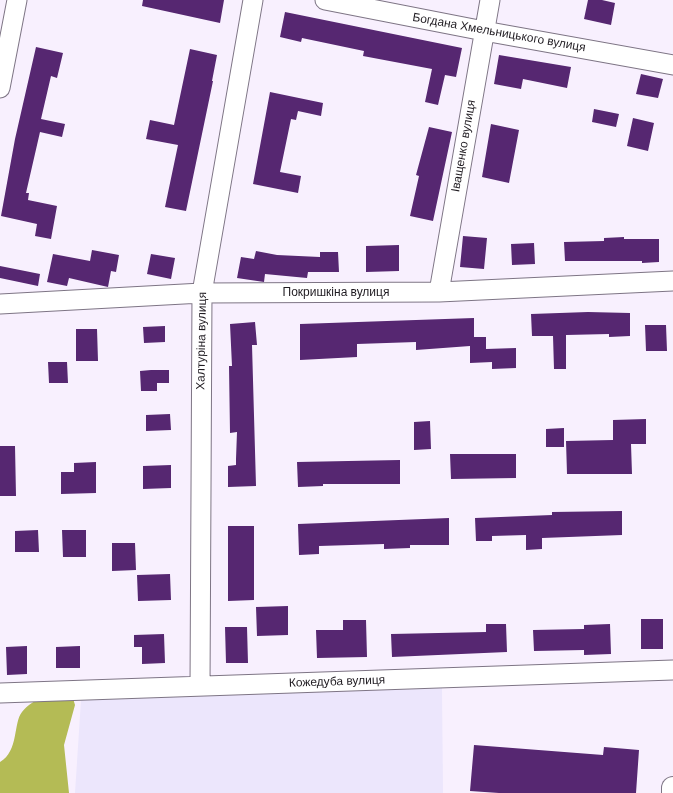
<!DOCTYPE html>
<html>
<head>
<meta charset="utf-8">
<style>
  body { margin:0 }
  canvas { display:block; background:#f8f0fe }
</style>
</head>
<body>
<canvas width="673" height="793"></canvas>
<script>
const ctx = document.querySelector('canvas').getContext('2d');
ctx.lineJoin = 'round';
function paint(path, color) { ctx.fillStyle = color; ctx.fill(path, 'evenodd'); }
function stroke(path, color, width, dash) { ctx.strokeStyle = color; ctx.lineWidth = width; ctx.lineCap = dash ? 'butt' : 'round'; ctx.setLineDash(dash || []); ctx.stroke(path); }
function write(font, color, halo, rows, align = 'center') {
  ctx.font = font + ' "DM Sans",sans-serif'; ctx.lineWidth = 4; ctx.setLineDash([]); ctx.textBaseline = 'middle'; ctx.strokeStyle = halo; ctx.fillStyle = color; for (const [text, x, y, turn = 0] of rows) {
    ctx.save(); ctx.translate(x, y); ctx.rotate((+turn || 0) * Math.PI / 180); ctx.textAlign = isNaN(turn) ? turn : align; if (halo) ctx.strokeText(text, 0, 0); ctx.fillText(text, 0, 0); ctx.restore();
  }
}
paint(new Path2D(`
  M 442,688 L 443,793 L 75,793 L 81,700 Z`), '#ece6fc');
paint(new Path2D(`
  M 44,695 L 72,695 L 75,705 L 64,745 L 69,793 L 0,793 L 0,762 C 19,751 13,723 22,712 C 27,705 37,700 44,695 Z`), '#b4bb55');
paint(new Path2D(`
  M 143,0 L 224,0 L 220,23 L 142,6 Z
  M 588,0 L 602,0 L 615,3 L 611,25 L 584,19 Z
  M 285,12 L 462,48 L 456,77 L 445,75 L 438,105 L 425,102 L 432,69 L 363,56 L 364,51 L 302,38 L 301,42 L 280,37 Z
  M 36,47 L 63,53 L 57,78 L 51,76 L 41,119 L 65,124 L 62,137 L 40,132 L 26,193 L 29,193 L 28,200 L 57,206 L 51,239 L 35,236 L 37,224 L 1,216 L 15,139 Z
  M 190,49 L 217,55 L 212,81 L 213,81 L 186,211 L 165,207 L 178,145 L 146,139 L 150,120 L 174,125 Z
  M 499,55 L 571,67 L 567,88 L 523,79 L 521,89 L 494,84 Z
  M 641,74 L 663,79 L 658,98 L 636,94 Z
  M 270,92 L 323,103 L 321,116 L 298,111 L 296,120 L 291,119 L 280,172 L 301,176 L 298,193 L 253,184 Z
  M 594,109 L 619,114 L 616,127 L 592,122 Z
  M 633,118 L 654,123 L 648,151 L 627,146 Z
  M 491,124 L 519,130 L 509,183 L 482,177 Z
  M 429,127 L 452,132 L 433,221 L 410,216 L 419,176 L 416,175 Z
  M 463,236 L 487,238 L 484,269 L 460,267 Z
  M 624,237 L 624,239 L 659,239 L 659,262 L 642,263 L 642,261 L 565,261 L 564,242 L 604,241 L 604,238 Z
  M 534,243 L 535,264 L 512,265 L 511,244 Z
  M 399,245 L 399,271 L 366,272 L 366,246 Z
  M 92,250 L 119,255 L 116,272 L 111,271 L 108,287 L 69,278 L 67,286 L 47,282 L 53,254 L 90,261 Z
  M 256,251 L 277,255 L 320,257 L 320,252 L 338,252 L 339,272 L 308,272 L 307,278 L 265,274 L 264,282 L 237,278 L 241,257 L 254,259 Z
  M 151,254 L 175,258 L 171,279 L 147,274 Z
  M 0,266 L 40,274 L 38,286 L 0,278 Z
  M 588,312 L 630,313 L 630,336 L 609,337 L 609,334 L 566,335 L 566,369 L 554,369 L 553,336 L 532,336 L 531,314 Z
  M 474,318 L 474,337 L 486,337 L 486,349 L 516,348 L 516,368 L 492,369 L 492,362 L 470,363 L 470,346 L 416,350 L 416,342 L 357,344 L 357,357 L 300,360 L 300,324 Z
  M 255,322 L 257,345 L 252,345 L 256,486 L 228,487 L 228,466 L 236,465 L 236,459 L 237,432 L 230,433 L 229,366 L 232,366 L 230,324 Z
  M 645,325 L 666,325 L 667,351 L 646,351 Z
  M 165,326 L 165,342 L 144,343 L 143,327 Z
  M 76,329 L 97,329 L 98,361 L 76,361 Z
  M 48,362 L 67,362 L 68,383 L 49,383 Z
  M 151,370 L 169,370 L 169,383 L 157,383 L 157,391 L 141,391 L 140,371 Z
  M 170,414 L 171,430 L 146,431 L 146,415 Z
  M 646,419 L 646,444 L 631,444 L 632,474 L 567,474 L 566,441 L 613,440 L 613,420 Z
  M 430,421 L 431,449 L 414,450 L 414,422 Z
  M 564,428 L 564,447 L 546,447 L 546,429 Z
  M 0,446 L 15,446 L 16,496 L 0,496 Z
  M 450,454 L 516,454 L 516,478 L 451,479 Z
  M 400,460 L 400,484 L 323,484 L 323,486 L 298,487 L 297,462 Z
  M 96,462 L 96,493 L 61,494 L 61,472 L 74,472 L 74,463 Z
  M 171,465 L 171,488 L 143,489 L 143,466 Z
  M 622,511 L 622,535 L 542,538 L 542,549 L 526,550 L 526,535 L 492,536 L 492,541 L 476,541 L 475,518 L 552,515 L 552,512 Z
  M 449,518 L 449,545 L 410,545 L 410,548 L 384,549 L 384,544 L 319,546 L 319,554 L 299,555 L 298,524 Z
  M 228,526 L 254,526 L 254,600 L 228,601 Z
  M 38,530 L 39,552 L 15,552 L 15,531 Z
  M 62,530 L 86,530 L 86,557 L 63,557 Z
  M 112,543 L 135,543 L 136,570 L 112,571 Z
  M 170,574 L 171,600 L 138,601 L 137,575 Z
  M 288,606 L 288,635 L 257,636 L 256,607 Z
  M 641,619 L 663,619 L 663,649 L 641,649 Z
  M 343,620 L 366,620 L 367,657 L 317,658 L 316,630 L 343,630 Z
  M 486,624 L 506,624 L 507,652 L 392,657 L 391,634 L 486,632 Z
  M 610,624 L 611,654 L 584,655 L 584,650 L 534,651 L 533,630 L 584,629 L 584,625 Z
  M 225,627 L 247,627 L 248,663 L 226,663 Z
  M 164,634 L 165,663 L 142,664 L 142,647 L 134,647 L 134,635 Z
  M 27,646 L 27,674 L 7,675 L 6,647 Z
  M 80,646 L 80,668 L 56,668 L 56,647 Z
  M 474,745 L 603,755 L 604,747 L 639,750 L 636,793 L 499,793 L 470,791 Z`), '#562771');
const minor = new Path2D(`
  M 325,0 L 484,31 L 673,65
  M 0,88 L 17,0
  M 439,292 L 490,0
  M 0,304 L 202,293 L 439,292 L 673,281
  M 200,686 L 202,293 L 253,0
  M 0,693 L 673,670`);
const tertiary = new Path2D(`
  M 673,793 L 673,788`);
stroke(minor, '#7e7585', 21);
stroke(tertiary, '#7e7585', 24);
stroke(minor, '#fff', 19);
stroke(tertiary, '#fff', 22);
write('12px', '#201c22', '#fff', [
  ["Богдана Хмельницького вулиця",499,33,10],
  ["Іващенко вулиця",464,146,-80],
  ["Покришкіна вулиця",336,293],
  ["Халтуріна вулиця",202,341,-89],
  ["Кожедуба вулиця",337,682,-2]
]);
</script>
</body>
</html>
